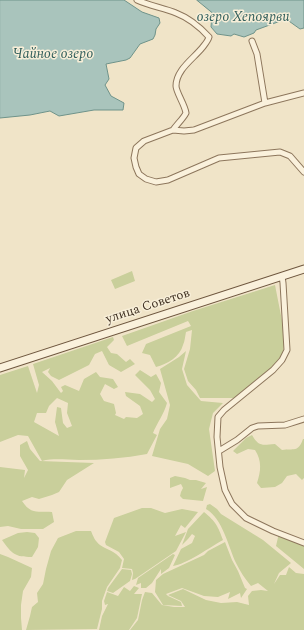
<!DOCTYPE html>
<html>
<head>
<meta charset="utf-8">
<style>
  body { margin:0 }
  canvas { display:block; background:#f0e4c8 }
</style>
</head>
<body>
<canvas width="304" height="630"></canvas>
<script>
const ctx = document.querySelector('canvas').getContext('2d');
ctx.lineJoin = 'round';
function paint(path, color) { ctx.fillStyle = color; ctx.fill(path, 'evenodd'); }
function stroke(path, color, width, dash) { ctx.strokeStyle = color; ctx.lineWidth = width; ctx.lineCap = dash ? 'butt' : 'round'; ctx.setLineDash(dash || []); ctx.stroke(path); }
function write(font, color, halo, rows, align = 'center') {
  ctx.font = font + ' Spectral,serif'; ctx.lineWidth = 3; ctx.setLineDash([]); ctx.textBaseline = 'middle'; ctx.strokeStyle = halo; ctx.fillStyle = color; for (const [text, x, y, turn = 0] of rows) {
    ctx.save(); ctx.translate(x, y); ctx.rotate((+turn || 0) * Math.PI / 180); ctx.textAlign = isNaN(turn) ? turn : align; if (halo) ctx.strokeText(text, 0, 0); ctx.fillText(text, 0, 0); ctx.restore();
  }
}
paint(new Path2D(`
  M 132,271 L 135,281 L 115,289 L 111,280 Z
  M 275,285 L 285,336 L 283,354 L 271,368 L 248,390 L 234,398 L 200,398 L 196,390 L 188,381 L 184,369 L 190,349 L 192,330 L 186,332 C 185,336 185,341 183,345 C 180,357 167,364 156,367 L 150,355 L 142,353 L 146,344 L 191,326 L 188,321 L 127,346 L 122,336 L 193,311 Z
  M 113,337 L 114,340 L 107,347 L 111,353 L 117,354 L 126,362 L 130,359 L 135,364 L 121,372 L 109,365 L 102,351 L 95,354 L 89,365 L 59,380 L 51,376 L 48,372 L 50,368 L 42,372 L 52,381 L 61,393 L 63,391 L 61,387 L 65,385 L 79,391 L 84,379 L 96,372 L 100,377 L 113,379 L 118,387 L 114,389 L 105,384 L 100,394 L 104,401 L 114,404 L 116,413 L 115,415 L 124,419 L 126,417 L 137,418 L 143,414 L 140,406 L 126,396 L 125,392 L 140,394 L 152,402 L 155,399 L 150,390 L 135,375 L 140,370 L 151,377 L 156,374 L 161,383 L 159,392 L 167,403 C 164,414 157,423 153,433 L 157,435 L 147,454 C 125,458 102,460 79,460 C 66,460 54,458 42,461 L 28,436 L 18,435 L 0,442 L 0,375 L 28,366 L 37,393 L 39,385 L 33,364 ZM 57,398 L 68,403 L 67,413 L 72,426 L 67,428 L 63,423 L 61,408 L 57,407 L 55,422 L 59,436 L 34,422 L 37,413 L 46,413 L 49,406 Z
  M 186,351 L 182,369 L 187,385 L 201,401 L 223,403 L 213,413 L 209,429 L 215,471 L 208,476 L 188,464 L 152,456 L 160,429 L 167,419 L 170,405 L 160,369 L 179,357 Z
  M 252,435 C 259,447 262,445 275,444 L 282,450 C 294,448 298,453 303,439 L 304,439 L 304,478 L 302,480 L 296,474 L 287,476 L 282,483 L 275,487 L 261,488 L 257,483 C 261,471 262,461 255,450 L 248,449 L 237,454 L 233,451 L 246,438 Z
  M 27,441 L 30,449 L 40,461 L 94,463 L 67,480 L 59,492 L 52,495 L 39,499 L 32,497 L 22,501 C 31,515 38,511 52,512 L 54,522 L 43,529 L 21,529 L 8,526 L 0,527 L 0,467 L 25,470 L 24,478 L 28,470 L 20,456 L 20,445 Z
  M 175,476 L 185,478 L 190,480 L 196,480 L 206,483 L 201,489 L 207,487 L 203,501 L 183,499 L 180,496 L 181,492 L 183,488 L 181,484 L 170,488 L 170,478 Z
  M 210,504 L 217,509 L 221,514 L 263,540 L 291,563 L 279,573 L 274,584 L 280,575 L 286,575 L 289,567 L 296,573 L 304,574 L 304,630 L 130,630 L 138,620 L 142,600 L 145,592 L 152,593 L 162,605 L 174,607 L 185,607 L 181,601 L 168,595 L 183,589 L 206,600 L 221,603 L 237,602 L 249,605 L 248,596 L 252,591 L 261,590 L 268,591 L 258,583 L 251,586 C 245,579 240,571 236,563 C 228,546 223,519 206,509 L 207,505 Z
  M 142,508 L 151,508 L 165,513 L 182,509 L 198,512 L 185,528 L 181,525 L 175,536 L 186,532 L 176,551 L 135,579 L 132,580 L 133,573 L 132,569 L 122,568 L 124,559 L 119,552 L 106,545 L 105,542 L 114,518 Z
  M 204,512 C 216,522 218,526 223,540 C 212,546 185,565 173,566 L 181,549 L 192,543 L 195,536 L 192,534 L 188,539 L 182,545 L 188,529 Z
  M 76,531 L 91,531 C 93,536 95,541 100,545 C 109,551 114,550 122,560 L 120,568 L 107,587 L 102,601 L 102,609 L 97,629 L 26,630 L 30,616 L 32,607 L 38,602 L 37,593 L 43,584 L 46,569 L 51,551 L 58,538 Z
  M 27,532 L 35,533 L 39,538 L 38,547 L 32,557 C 15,557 12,554 2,540 L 18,533 Z
  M 279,533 L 304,542 L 304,569 L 276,546 Z
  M 225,542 L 232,560 L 238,571 L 245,588 L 247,589 L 241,598 L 240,593 L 228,599 L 230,592 L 218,597 L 204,596 L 182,588 L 166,594 L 168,596 L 181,602 L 182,606 L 163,605 L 155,592 L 156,580 L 163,574 L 204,555 L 208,551 Z
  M 0,554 L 8,557 L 32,568 L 31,577 L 23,591 L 21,605 L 21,618 L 22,630 L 0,630 Z
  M 173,554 L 175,555 L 169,568 L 161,574 L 161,569 L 152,583 L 146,588 L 141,588 L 141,583 L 136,585 L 138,578 Z
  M 122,569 L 131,570 L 132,574 L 130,581 L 113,593 L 107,591 L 108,588 Z
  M 134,586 L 139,588 L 134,594 L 142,594 L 137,618 L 129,630 L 99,630 L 102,616 L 108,604 L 105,605 L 104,601 L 107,592 L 118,596 L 124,587 L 130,591 Z`), '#c9cf9b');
const water = new Path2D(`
  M 0,0 L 124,0 L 142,12 L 159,18 L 160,23 L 156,29 L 155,35 L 153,39 L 140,44 L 130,58 L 126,60 L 106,64 L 109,79 L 105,85 L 111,96 L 124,103 L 123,110 L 94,110 L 59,116 L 50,111 L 30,115 L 0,118 Z
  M 197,0 L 304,0 L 304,28 L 300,29 L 286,19 L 256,30 L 254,33 L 244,37 L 234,34 L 231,36 L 217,34 L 211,27 L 212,13 Z`);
paint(water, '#a9c4bc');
stroke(water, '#6f938a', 1);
const minor = new Path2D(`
  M 137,0 C 150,6 164,8 176,13 C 189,18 200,27 209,37 C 208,41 205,44 202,48 C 193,59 176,70 176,86 C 176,92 185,105 186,113 C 183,119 177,124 173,130
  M 252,41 L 257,54 L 265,103
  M 304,93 L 265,103 L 194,130 L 184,131 L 173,130 L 144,141 L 136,148 L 134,158 L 136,167 L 139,174 L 146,179 L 156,182 L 168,180 L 219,158 L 280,152 L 290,156 L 304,172
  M 282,276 L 283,283 L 287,350 L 282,360 L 273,370 L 224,410 L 218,417 L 217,437 L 220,467 L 225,490 L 232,504 L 246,518 L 273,531 L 304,543
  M 219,451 L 237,440 L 252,428 L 258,426 L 285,425 L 304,419`);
const secondary = new Path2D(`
  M 0,368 L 304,269`);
stroke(minor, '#8d765c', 7);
stroke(secondary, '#6f573f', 9);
stroke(minor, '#faf1dc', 5);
stroke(secondary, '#faf1dc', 7);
write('13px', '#3d2e20', '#f7eed8', [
  ["улица Советов",148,307,-18]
]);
write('italic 14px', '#2f5d5a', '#f7eed8', [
  ["озеро Хепоярви",243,18],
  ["Чайное озеро",53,55]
]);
</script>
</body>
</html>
